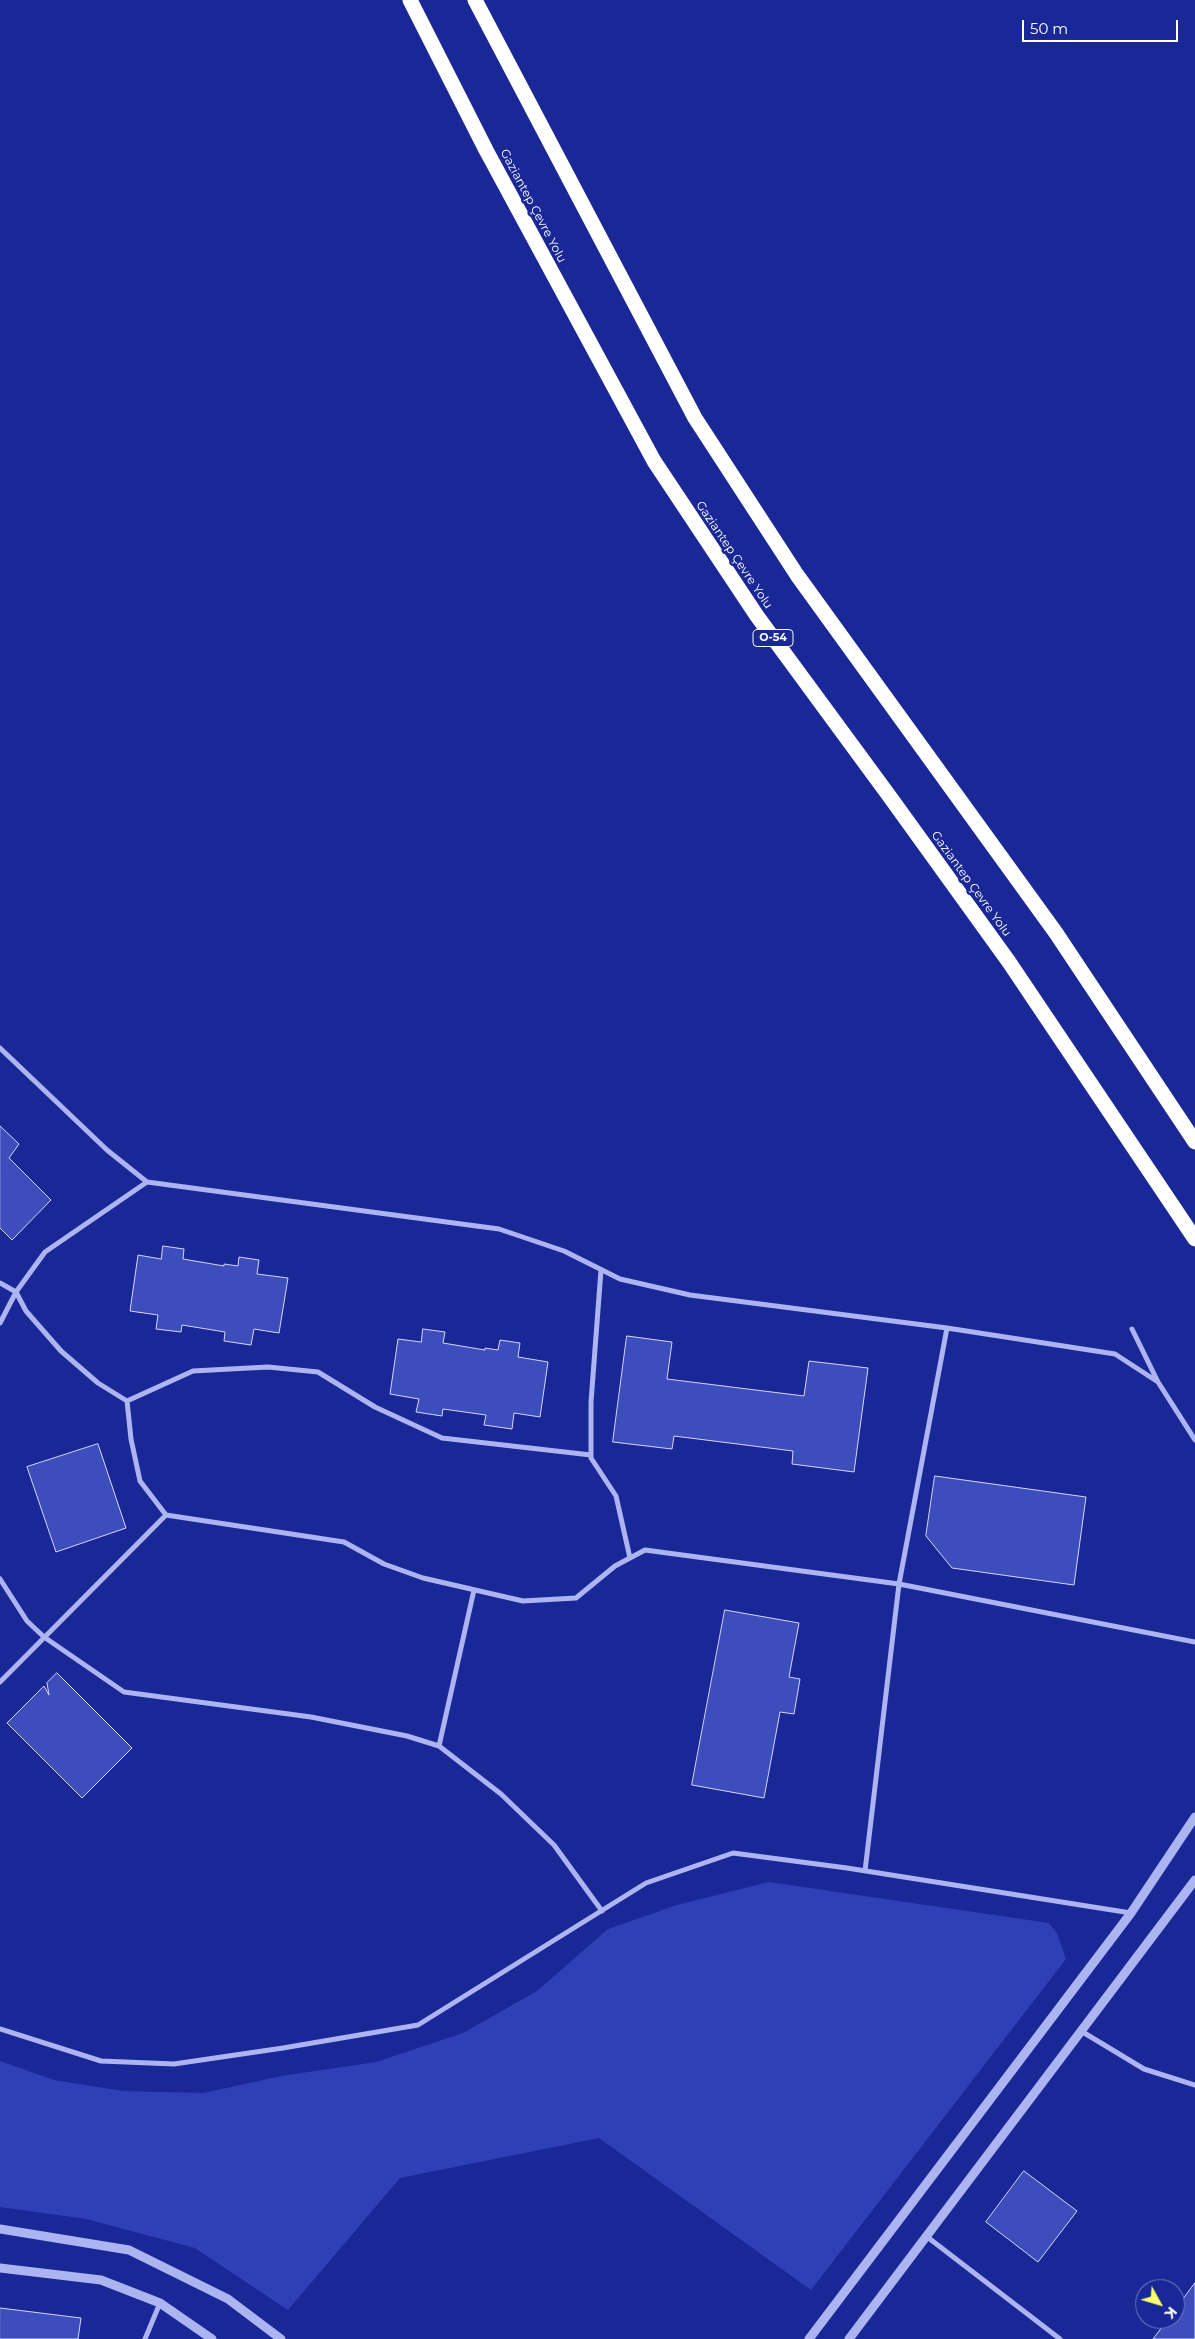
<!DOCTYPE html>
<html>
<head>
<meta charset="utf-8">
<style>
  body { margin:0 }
  #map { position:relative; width:1195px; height:2339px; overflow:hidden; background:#192797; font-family:Montserrat,sans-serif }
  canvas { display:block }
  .north { position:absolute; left:1135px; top:2279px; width:50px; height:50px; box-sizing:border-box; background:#192797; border:1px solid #757dc1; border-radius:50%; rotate:129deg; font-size:14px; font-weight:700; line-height:20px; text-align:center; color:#fff }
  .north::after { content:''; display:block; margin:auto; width:18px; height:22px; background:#faff6c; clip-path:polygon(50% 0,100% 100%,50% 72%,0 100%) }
  .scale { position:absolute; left:1022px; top:20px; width:156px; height:22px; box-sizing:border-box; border:2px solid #fff; border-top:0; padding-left:6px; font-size:15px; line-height:18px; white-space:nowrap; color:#fff; -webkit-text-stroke:4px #192797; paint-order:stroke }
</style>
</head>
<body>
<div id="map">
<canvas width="1195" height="2339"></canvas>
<div class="north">K</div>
<div class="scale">50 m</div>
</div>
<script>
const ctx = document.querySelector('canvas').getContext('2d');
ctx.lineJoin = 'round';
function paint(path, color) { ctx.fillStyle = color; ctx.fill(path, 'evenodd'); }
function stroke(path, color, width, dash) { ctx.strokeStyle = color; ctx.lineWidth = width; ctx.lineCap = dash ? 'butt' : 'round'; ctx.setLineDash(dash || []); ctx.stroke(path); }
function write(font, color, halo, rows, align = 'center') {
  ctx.font = font + ' Montserrat,sans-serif'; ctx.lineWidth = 5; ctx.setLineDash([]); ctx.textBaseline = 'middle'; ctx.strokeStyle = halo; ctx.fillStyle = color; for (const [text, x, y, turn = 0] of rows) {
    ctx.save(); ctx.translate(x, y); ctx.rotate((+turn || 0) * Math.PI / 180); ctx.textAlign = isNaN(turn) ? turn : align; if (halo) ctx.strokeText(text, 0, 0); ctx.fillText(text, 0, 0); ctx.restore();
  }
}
paint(new Path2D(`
  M 769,1882 L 1049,1923 L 1057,1933 L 1066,1959 L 811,2290 L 599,2138 L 400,2178 L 288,2310 L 195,2248 L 86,2219 L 0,2207 L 0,2061 L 54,2080 L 123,2091 L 204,2093 L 281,2076 L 376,2062 L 463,2033 L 537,1991 L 608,1929 L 677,1905 Z`), '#2f40b6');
const building = new Path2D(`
  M 0,1126 L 19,1144 L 9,1158 L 51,1200 L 12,1240 L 0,1228 Z
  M 163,1246 L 184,1249 L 183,1259 L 224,1266 L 224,1264 L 238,1266 L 239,1257 L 259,1260 L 257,1274 L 288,1278 L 279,1333 L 254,1329 L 251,1345 L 224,1341 L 225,1332 L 182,1325 L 181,1332 L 156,1329 L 158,1315 L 130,1311 L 138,1255 L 161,1259 Z
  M 423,1329 L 445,1332 L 443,1343 L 485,1350 L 485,1348 L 498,1350 L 500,1340 L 520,1343 L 518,1357 L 548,1362 L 540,1417 L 514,1413 L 512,1429 L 484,1425 L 486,1415 L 443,1409 L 442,1416 L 416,1412 L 419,1399 L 390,1394 L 398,1339 L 421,1342 Z
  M 627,1336 L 672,1342 L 667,1379 L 804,1396 L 809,1361 L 868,1368 L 854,1472 L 792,1464 L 793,1451 L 674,1436 L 672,1449 L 613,1442 Z
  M 98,1444 L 126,1528 L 56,1552 L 27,1467 Z
  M 935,1476 L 1086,1497 L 1074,1585 L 952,1568 L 926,1536 Z
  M 725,1610 L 799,1623 L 789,1677 L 800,1679 L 794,1714 L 780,1712 L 764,1798 L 692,1785 Z
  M 57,1673 L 132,1748 L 82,1798 L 7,1723 L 44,1686 L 49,1695 L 47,1683 Z
  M 1024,2171 L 1077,2211 L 1038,2262 L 986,2222 Z
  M 1195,2283 L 1195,2339 L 1153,2339 L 1168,2319 L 1175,2319 L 1175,2310 Z
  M 0,2308 L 81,2318 L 78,2339 L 0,2339 Z`);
paint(building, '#3e4dbc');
stroke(building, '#d3d8fc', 1);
stroke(new Path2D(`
  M 0,1048 L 107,1150 L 147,1182 L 499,1229 L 564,1251 L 620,1279 L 690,1295 L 947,1328 L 1115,1354 L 1158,1382 L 1195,1440
  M 601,1270 L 591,1402 L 591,1458 L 616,1496 L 630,1558
  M 0,1283 L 16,1292 L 26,1311 L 61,1351 L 98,1383 L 127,1401 L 193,1371 L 268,1367 L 318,1372 L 375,1407 L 442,1438 L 591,1455
  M 0,1323 L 16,1292 L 45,1252 L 147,1182
  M 1132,1329 L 1158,1382
  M 127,1401 L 131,1439 L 140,1481 L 166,1515
  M 0,1579 L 27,1621 L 44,1637 L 124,1692 L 311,1717 L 407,1736 L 439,1746 L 501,1794 L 554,1845 L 602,1911
  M 0,1682 L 166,1515 L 344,1542 L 384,1564 L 423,1578 L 523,1601 L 576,1598 L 615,1566 L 645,1550 L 899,1584 L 1195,1642
  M 439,1746 L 474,1590
  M 865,1871 L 899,1584 L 947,1328
  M 0,2029 L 101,2061 L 174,2064 L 283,2048 L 418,2025 L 646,1883 L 733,1853 L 847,1868 L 1131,1913
  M 1081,2031 L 1144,2069 L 1195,2085
  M 926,2236 L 1060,2339
  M 145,2339 L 160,2303`), '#acb5f1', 5);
stroke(new Path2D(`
  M 0,2229 L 129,2250 L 228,2299 L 281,2339
  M 0,2268 L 101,2280 L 160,2303 L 212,2339
  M 809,2339 L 1131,1913 L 1195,1817
  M 849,2339 L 1195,1880`), '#acb5f1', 9);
stroke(new Path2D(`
  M 410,0 L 486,150 L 654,461 L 757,616 L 890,797 L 1009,962 L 1195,1239
  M 475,0 L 695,418 L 797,575 L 1056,933 L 1195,1142`), '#fff', 15);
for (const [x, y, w] of [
  [773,638,40]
]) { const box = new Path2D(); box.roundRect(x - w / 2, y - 8.5, w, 17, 4); ctx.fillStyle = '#192797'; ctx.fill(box); stroke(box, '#fff', 1); }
write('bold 11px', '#fff', null, [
  ["O-54",773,638]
]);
write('12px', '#fff', '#192797', [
  ["Gaziantep Çevre Yolu",533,206,62],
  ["Gaziantep Çevre Yolu",734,555,56],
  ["Gaziantep Çevre Yolu",971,884,54]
]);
</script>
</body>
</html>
